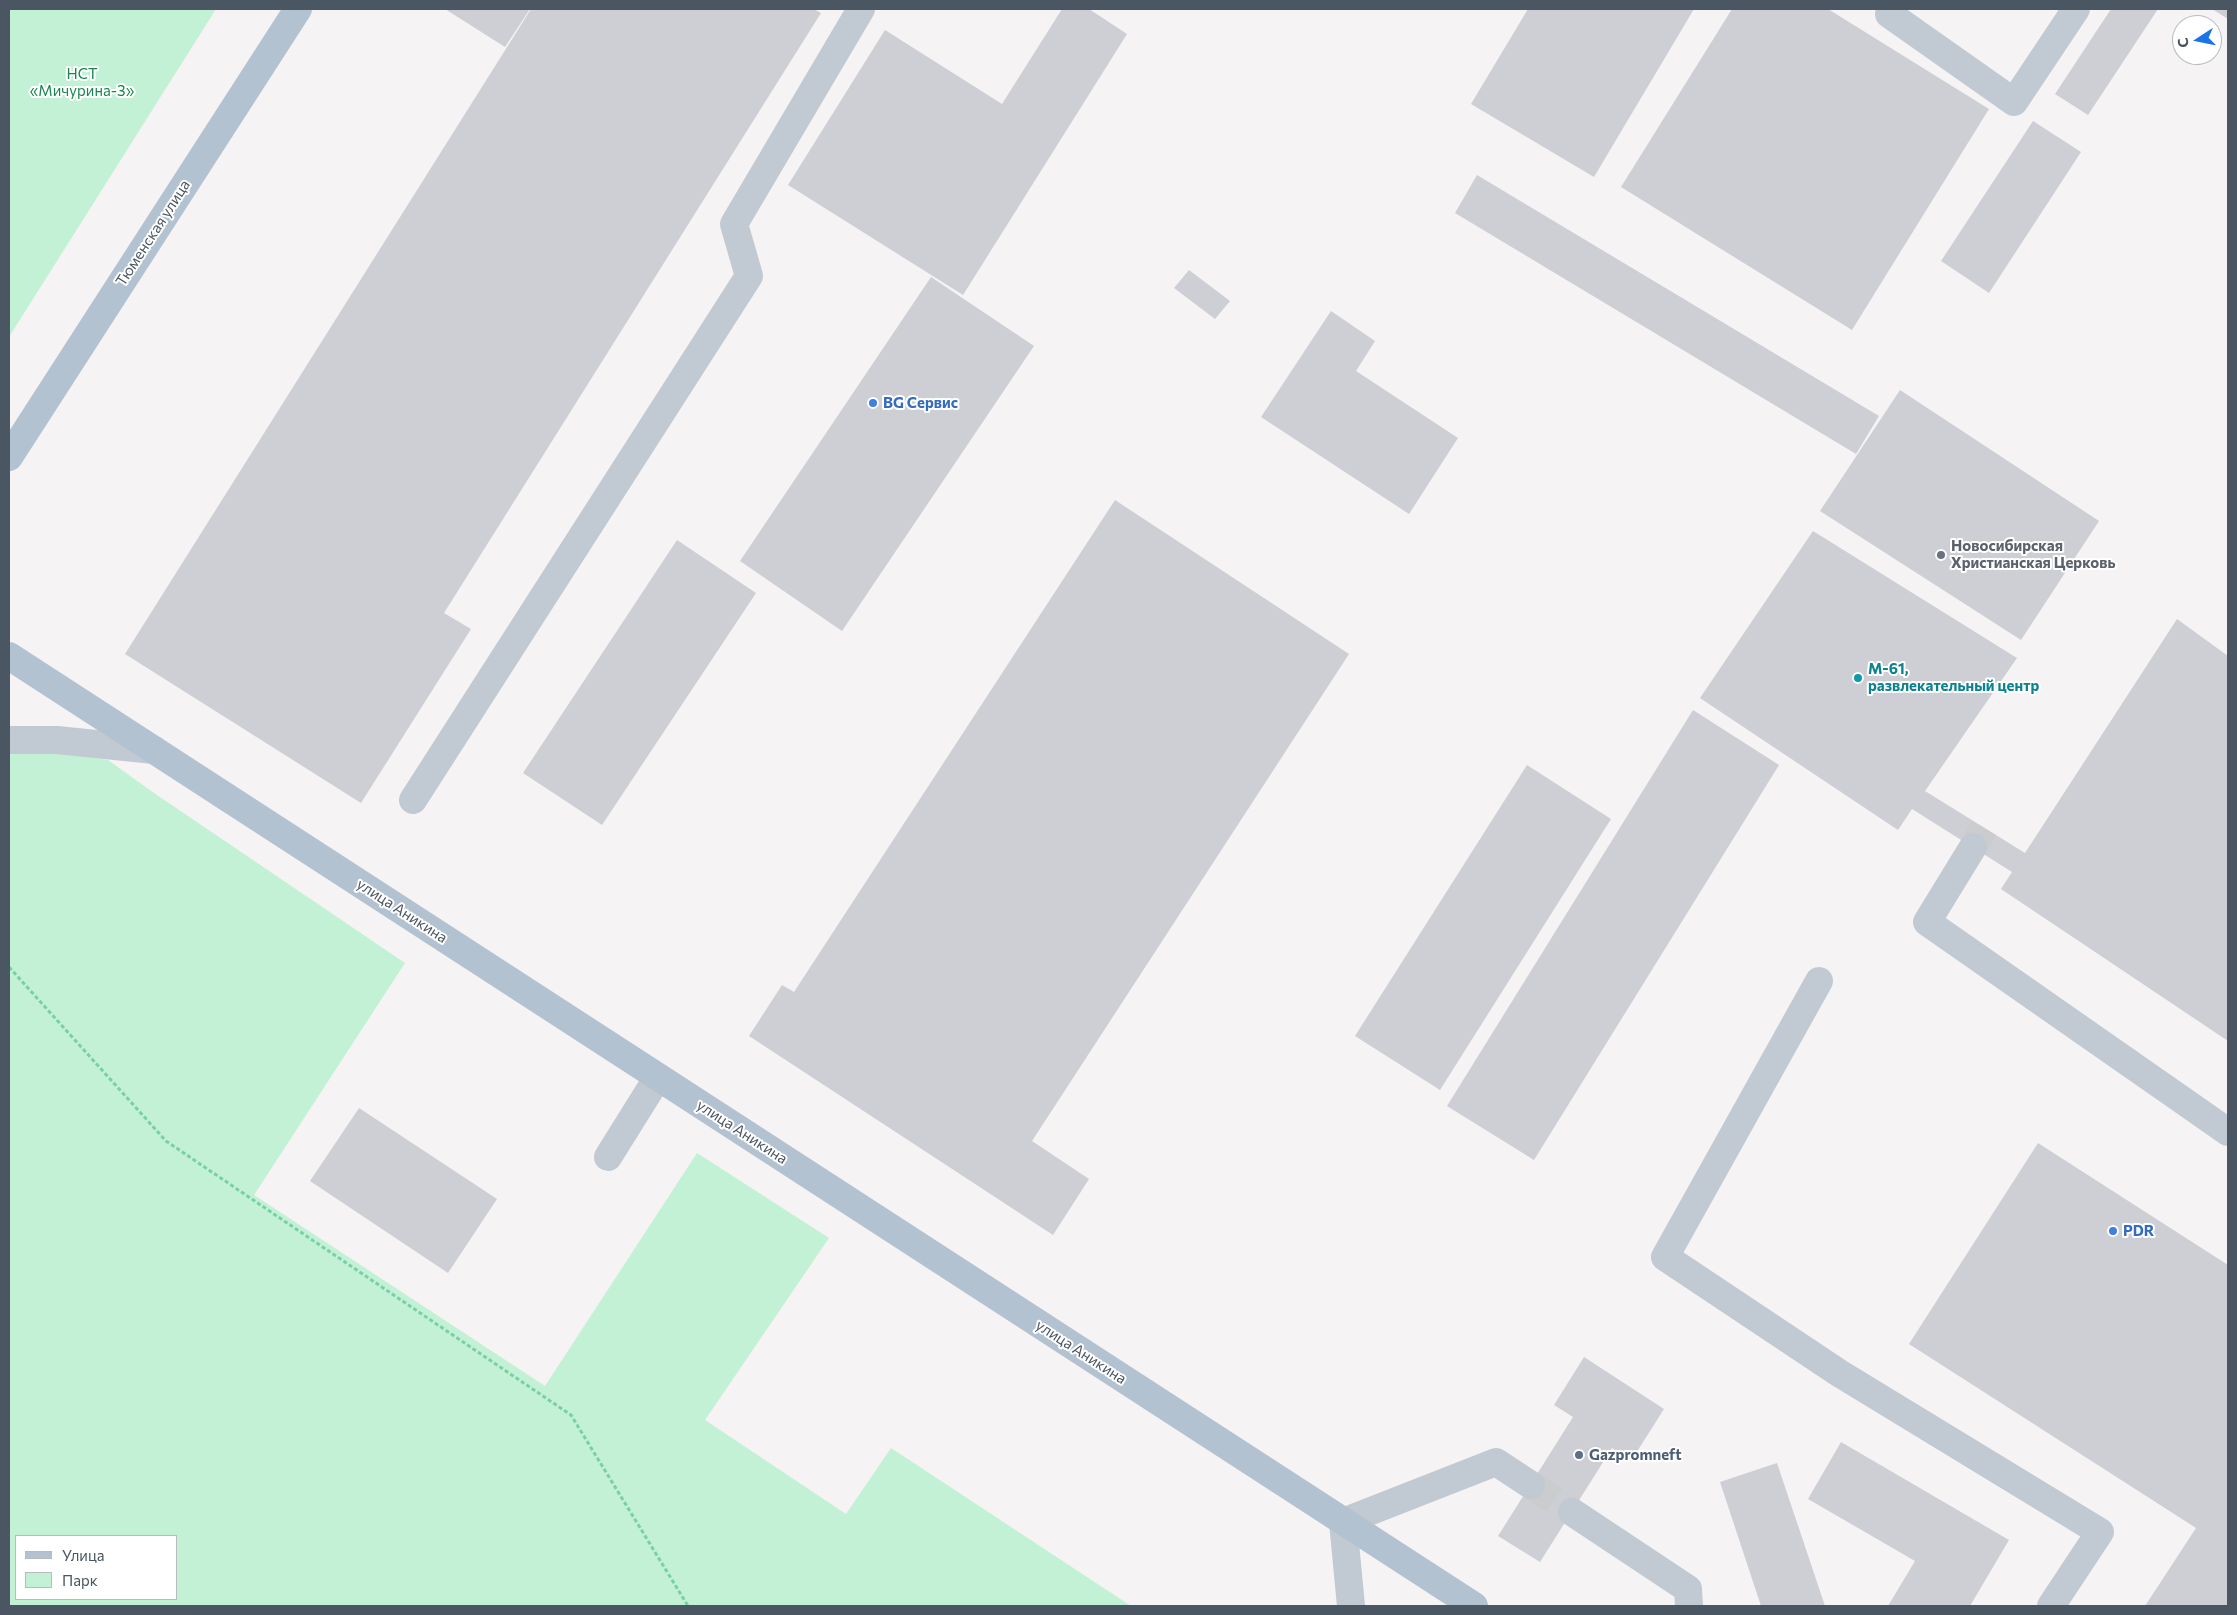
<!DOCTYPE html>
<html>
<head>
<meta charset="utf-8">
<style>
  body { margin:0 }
  #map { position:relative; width:2237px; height:1615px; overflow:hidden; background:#f5f3f3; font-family:Commissioner,sans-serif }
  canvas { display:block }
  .frame { position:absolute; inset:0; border:10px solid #4a5661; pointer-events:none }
  .legend { position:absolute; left:15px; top:1535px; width:162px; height:65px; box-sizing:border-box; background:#fff; border:1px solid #b7bbc0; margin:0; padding:6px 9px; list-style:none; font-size:15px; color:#4a5661 }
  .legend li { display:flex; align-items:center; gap:10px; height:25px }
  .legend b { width:25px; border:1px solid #b7bbc0 }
  .north { position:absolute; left:2172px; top:15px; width:50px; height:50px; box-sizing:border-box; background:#fff; border:1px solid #b7bbc0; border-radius:50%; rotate:259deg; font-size:14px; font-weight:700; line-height:20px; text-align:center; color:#4a5661 }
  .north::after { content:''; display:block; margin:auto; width:18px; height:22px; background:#1a73e8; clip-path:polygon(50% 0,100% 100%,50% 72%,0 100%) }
</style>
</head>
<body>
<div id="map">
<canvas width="2237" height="1615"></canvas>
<div class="frame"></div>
<ul class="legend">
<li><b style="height:6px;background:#b3c2d1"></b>Улица</li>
<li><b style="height:14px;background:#c3f1d5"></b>Парк</li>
</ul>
<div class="north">С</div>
</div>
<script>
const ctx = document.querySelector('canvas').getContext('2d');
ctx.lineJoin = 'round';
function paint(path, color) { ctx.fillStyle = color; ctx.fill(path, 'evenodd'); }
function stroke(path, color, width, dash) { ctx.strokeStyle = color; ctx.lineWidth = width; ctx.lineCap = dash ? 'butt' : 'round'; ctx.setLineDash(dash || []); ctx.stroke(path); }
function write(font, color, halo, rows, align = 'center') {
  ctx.font = font + ' Commissioner,sans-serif'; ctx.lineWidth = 4; ctx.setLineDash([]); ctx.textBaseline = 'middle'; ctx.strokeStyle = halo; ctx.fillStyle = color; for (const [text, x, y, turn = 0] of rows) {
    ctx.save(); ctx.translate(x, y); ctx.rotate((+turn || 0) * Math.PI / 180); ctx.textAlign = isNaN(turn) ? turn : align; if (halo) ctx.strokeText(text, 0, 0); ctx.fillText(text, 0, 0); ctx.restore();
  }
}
paint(new Path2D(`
  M 9,9 L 216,9 L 9,337 Z
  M 32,747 L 108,760 L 154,793 L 405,963 L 254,1195 L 545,1386 L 697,1153 L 829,1238 L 705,1420 L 846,1514 L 891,1448 L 1131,1606 L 9,1606 L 9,748 ZM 16,1536 L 176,1536 L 176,1599 L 16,1599 Z`), '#c3f1d5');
paint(new Path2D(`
  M 445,9 L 530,9 L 505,47 Z
  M 531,9 L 814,9 L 821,13 L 444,613 L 471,629 L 361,803 L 125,654 Z
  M 1062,9 L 1089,9 L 1127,34 L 963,295 L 788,185 L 885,30 L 1002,104 Z
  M 1528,9 L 1694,9 L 1594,177 L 1471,104 Z
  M 1732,9 L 1828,9 L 1989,109 L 1852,330 L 1621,187 Z
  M 2111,9 L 2158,9 L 2088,115 L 2055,94 Z
  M 2212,9 L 2228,9 L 2228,19 Z
  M 2033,121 L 2081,152 L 1989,293 L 1941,261 Z
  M 1477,175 L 1879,416 L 1856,454 L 1455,213 Z
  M 1189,270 L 1230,301 L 1215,319 L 1174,288 Z
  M 931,277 L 1034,346 L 842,631 L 740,561 Z
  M 1331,311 L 1375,341 L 1356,371 L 1458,438 L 1409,514 L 1261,417 Z
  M 1900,390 L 2099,521 L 2021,640 L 1820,511 Z
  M 1115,500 L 1349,654 L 1032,1141 L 1089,1179 L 1053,1235 L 749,1036 L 782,985 L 794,992 Z
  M 1813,531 L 2017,658 L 1925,791 L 2025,853 L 2177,619 L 2228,656 L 2228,1041 L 2001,889 L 2012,872 L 1912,809 L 1898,830 L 1700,698 Z
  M 677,540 L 756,593 L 602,825 L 523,773 Z
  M 1693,710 L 1779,765 L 1534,1160 L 1447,1106 Z
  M 1527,765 L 1611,819 L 1440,1090 L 1355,1036 Z
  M 359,1108 L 497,1199 L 448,1273 L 310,1181 Z
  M 2038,1143 L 2228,1265 L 2228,1606 L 2145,1606 L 2196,1528 L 1909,1344 Z
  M 1584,1357 L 1664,1409 L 1631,1461 L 1612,1448 L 1540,1562 L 1498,1536 L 1573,1417 L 1554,1405 Z
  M 1841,1442 L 2009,1540 L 1970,1606 L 1888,1606 L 1915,1561 L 1808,1499 Z
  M 1777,1463 L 1825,1606 L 1761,1606 L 1720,1482 Z`), '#cdcfd5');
stroke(new Path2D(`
  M 1973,847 L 1984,828
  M 1531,1485 L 1572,1512`), '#caccce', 28, [28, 14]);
stroke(new Path2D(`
  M 9,967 L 166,1141 L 571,1415 L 688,1606`), '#7ad0a6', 3, [4, 2.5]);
stroke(new Path2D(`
  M 1889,14 L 2014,102 L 2076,9
  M 9,740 L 57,740 L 154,750
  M 413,800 L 749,276 L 734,224 L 861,9
  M 1973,847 L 1927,922 L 2228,1132
  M 1819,981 L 1665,1257 L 1839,1373 L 2100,1532 L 2051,1606
  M 608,1157 L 658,1077
  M 1572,1512 L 1688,1589 L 1689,1606
  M 1351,1606 L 1343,1522 L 1496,1462 L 1531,1485`), '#c1cad2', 28);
stroke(new Path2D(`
  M 9,457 L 298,9
  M 9,656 L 1474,1606`), '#b3c2d1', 28);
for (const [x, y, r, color] of [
  [873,403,5,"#3f7fe0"],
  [1941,555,5,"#6b7280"],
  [1858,678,5,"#0f9aa8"],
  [2113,1231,5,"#3f7fe0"],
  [1579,1455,5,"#5c6f8a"]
]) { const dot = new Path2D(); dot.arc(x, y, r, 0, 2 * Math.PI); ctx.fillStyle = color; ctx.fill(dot); stroke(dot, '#fff', 2); }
write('15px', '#17864f', '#fff', [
  ["НСТ",82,74],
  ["«Мичурина-3»",82,91]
]);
write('15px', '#4a5661', '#fff', [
  ["Тюменская улица",153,233,-57],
  ["улица Аникина",402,911,33],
  ["улица Аникина",742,1132,33],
  ["улица Аникина",1081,1352,33]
]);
write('bold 15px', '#366cbe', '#fff', [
  ["BG Сервис",883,403],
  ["PDR",2123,1231]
], 'left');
write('bold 15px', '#5b616d', '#fff', [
  ["Новосибирская",1951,546],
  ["Христианская Церковь",1951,563]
], 'left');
write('bold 15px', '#0d838f', '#fff', [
  ["M-61,",1868,669],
  ["развлекательный центр",1868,686]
], 'left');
write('bold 15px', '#4e5e75', '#fff', [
  ["Gazpromneft",1589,1455]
], 'left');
</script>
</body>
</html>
